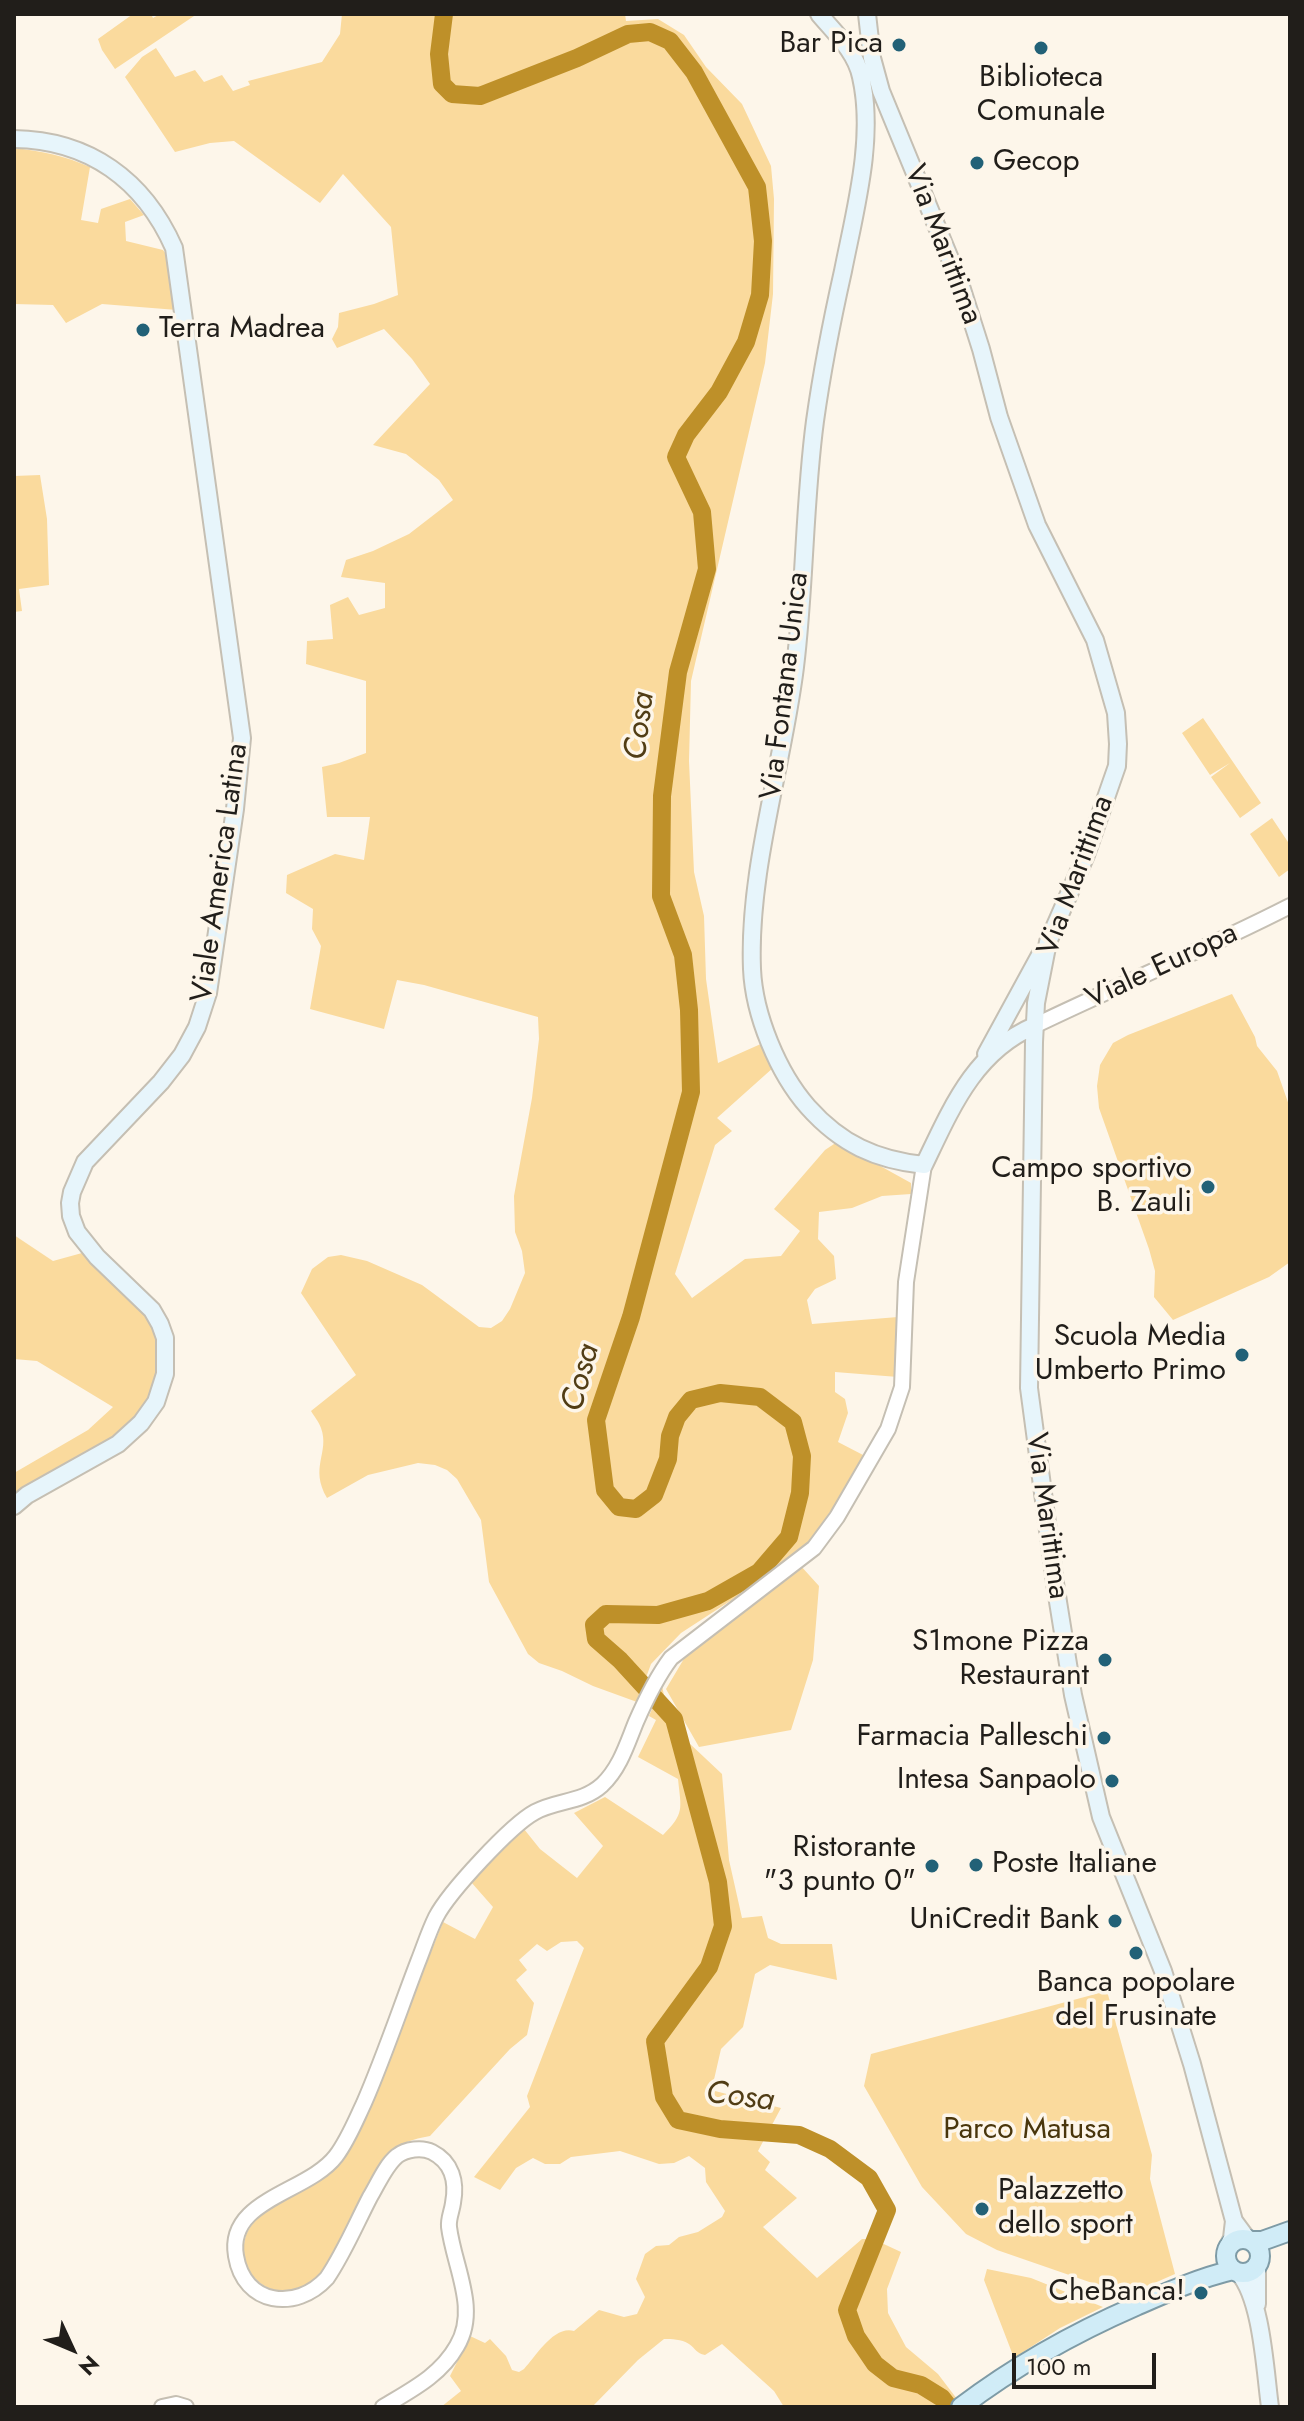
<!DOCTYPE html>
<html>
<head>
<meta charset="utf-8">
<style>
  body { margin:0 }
  #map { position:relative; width:1304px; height:2421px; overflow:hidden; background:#fdf6ea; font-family:Jost,sans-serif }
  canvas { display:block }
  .frame { position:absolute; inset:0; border:16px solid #211e1a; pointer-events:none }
  .north { position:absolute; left:32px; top:2309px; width:80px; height:80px; -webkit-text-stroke:6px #fdf6ea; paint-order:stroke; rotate:134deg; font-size:22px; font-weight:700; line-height:32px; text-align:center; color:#211e1a }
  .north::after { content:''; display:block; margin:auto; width:28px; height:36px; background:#211e1a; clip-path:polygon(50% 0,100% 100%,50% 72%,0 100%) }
  .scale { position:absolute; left:1012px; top:2353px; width:144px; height:36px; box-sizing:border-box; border:4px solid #211e1a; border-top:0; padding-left:10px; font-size:24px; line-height:28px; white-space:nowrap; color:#211e1a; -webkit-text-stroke:6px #fdf6ea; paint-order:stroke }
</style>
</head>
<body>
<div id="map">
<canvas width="1304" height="2421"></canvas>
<div class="frame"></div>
<div class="north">N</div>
<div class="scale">100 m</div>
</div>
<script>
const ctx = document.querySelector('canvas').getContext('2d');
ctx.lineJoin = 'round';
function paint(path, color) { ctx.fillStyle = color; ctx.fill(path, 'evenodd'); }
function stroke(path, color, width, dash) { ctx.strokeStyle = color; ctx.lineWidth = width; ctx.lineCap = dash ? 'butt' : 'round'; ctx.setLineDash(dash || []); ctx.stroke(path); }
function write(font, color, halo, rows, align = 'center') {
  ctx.font = font + ' Jost,sans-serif'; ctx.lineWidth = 7; ctx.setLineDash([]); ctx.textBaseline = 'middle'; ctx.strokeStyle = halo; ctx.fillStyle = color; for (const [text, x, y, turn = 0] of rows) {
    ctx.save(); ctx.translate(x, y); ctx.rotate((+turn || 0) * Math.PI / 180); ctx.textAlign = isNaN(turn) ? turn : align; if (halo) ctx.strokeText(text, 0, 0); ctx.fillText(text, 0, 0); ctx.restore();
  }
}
paint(new Path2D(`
  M 133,14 L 151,14 L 153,18 L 160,14 L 197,14 L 115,69 L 102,50 L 98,39 Z
  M 342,14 L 625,14 L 626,21 L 658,19 L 684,35 L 706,67 L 742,104 L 771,166 L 774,199 L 773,294 L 765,363 L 691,681 L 689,761 L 694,872 L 704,916 L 706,979 L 718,1063 L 763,1043 L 774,1067 L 717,1118 L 732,1131 L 715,1145 L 675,1274 L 692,1298 L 745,1259 L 781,1256 L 800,1231 L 774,1209 L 825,1150 L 837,1142 L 911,1183 L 911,1194 L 882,1196 L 852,1208 L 819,1212 L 818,1239 L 834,1256 L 836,1279 L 815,1289 L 807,1300 L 812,1324 L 898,1317 L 898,1377 L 835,1372 L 835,1392 L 845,1399 L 848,1413 L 838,1442 L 865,1456 L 817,1537 L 770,1575 L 681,1633 L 651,1664 L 637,1702 L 593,1686 L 562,1671 L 539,1663 L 528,1654 L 489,1582 L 481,1520 L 457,1479 L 447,1470 L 435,1465 L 418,1463 L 368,1475 L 327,1498 C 309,1467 330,1453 321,1428 C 319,1422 314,1416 311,1411 L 356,1375 L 301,1293 L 312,1269 L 328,1257 L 341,1255 L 367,1261 L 422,1285 L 479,1327 L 491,1328 L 502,1321 L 510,1309 L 525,1273 L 522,1251 L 515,1232 L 514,1196 L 532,1098 L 539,1039 L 538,1017 L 424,985 L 397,980 L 384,1029 L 310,1009 L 321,946 L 312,929 L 313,909 L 286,893 L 287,875 L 335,854 L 364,860 L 370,817 L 327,817 L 322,767 L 339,763 L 366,753 L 366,681 L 306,664 L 307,641 L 333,639 L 330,605 L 348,597 L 359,615 L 385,608 L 385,583 L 341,577 L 346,560 L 373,551 L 409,534 L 453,500 L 439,480 L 406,454 L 373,445 L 430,384 L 412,359 L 384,329 L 337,348 L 332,339 L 338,327 L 339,313 L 374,304 L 398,295 L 391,227 L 343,174 L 320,203 L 234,141 L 210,143 L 175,152 L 125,77 L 142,57 L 156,48 L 175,77 L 195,70 L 204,82 L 222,75 L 233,91 L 250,85 L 248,81 L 322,62 L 340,34 Z
  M 14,148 C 42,151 65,156 90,167 L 81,220 L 98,223 L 101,209 L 130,199 L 144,215 L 125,222 L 126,241 L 163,250 L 166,254 L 177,310 L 102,304 L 66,323 L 53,305 L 14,304 Z
  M 40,475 L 47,519 L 49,585 L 19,589 L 22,611 L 14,612 L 14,476 Z
  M 1203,718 L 1261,803 L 1240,818 L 1211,777 L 1230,763 L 1210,775 L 1182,733 Z
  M 1272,818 L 1290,845 L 1290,869 L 1279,877 L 1250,834 Z
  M 1232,994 L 1255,1037 L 1257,1046 L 1277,1071 L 1290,1108 L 1290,1262 L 1269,1277 L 1173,1320 L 1154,1297 L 1155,1271 L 1149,1249 L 1099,1108 L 1097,1086 L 1100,1065 L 1113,1043 L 1128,1035 Z
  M 14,1235 L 53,1261 L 82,1253 L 148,1314 L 158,1332 L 161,1364 L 154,1392 L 143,1410 L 122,1433 L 14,1500 L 14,1473 L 88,1430 L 113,1407 L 37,1361 L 14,1359 Z
  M 800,1565 L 819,1586 L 813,1660 L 791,1730 L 699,1747 L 666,1689 L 688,1652 Z
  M 662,1686 L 664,1695 L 679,1720 L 688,1742 L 722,1774 L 729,1860 L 742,1918 L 762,1916 L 768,1938 L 781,1944 L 832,1944 L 837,1980 L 770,1965 L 755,1974 L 743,2027 L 721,2049 L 713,2084 L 715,2091 L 781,2108 L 758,2151 L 770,2162 L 765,2170 L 797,2198 L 763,2227 L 817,2278 L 862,2239 L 873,2239 L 901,2252 L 887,2289 L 888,2313 L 906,2347 L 938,2374 L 957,2399 L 947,2407 L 784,2407 L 774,2391 L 722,2344 L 705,2355 C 696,2353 696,2349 689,2344 C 681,2339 672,2339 664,2339 L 638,2360 L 592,2407 L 441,2407 L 461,2391 L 450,2376 L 470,2336 L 485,2343 L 490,2339 L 506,2356 L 512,2370 L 519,2372 L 524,2369 C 536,2356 554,2325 574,2331 L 599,2310 L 624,2317 L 637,2314 L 645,2297 L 636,2279 L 645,2254 L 656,2246 L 669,2245 L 679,2237 L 698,2232 L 722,2217 L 725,2211 L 706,2182 L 705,2168 L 689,2156 L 674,2163 L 659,2164 L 620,2151 L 571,2157 L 560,2164 L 545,2164 L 533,2158 L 516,2168 L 500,2190 L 474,2177 L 530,2107 L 527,2096 L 584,1948 L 577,1941 L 561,1942 L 547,1951 L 537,1944 L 519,1960 L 527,1970 L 516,1980 L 534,2003 L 527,2035 L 510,2049 L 430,2136 C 413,2139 399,2143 386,2155 L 321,2276 C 310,2282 300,2289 288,2291 C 259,2294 238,2265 245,2239 C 255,2203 315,2192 338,2163 C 349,2149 355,2129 363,2114 C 393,2052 417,1986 443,1922 L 475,1939 L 493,1907 L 471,1882 L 524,1829 L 540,1849 L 577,1878 L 603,1846 L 574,1813 L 605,1797 L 663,1835 C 685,1813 681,1809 678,1779 L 638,1757 L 656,1720 L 649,1716 Z
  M 1107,1991 L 1152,2155 L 1150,2179 L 1175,2274 L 1127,2295 L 997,2250 L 966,2234 L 922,2187 L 864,2086 L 871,2054 Z
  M 987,2269 L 1031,2278 L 1103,2307 L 1060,2328 L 1014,2358 L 984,2280 Z`), '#fada9d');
stroke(new Path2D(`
  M 444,14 L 439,54 L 442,84 L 452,94 L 480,96 L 577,58 L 628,34 L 650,32 L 670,41 L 694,72 L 757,187 L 763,241 L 760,295 L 746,342 L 719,392 L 686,435 L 676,457 L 702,512 L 707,569 L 678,672 L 662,796 L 661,896 L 683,955 L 689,1010 L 691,1092 L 631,1317 L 596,1420 L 605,1490 L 619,1507 L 636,1509 L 654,1495 L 668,1459 L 670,1436 L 677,1417 L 691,1400 L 720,1393 L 760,1397 L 793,1422 L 802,1456 L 800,1493 L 789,1537 L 759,1572 L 708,1601 L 658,1615 L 606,1614 L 594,1625 L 596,1639 L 620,1660 L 674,1719 L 718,1882 L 723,1926 L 709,1967 L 655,2041 L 664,2097 L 678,2120 L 720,2129 L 799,2135 L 830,2149 L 869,2178 L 887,2210 L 847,2310 L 856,2336 L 875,2364 L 893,2378 L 921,2385 L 942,2398 L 949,2407`), '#be9029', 18);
const tertiary = new Path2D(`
  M 1034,1026 C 1119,985 1206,949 1290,906
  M 162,2407 L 176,2404 L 186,2407
  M 383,2407 C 411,2390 440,2376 457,2346 C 479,2309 454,2267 449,2227 C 448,2219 452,2211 453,2203 C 457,2182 452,2162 432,2152 C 422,2147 406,2149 397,2156 C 385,2166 378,2184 370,2197 C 356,2224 344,2253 327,2278 C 296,2312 244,2305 236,2256 C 226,2199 308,2193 336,2156 C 348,2140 355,2122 364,2103 C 384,2057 400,2009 418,1962 C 424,1947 429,1931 436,1917 C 449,1892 511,1825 535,1812 C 557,1800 582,1803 602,1785 C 620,1768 627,1744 636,1722 C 646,1699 656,1678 671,1658 L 814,1548 L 837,1517 L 888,1429 L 902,1387 L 906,1282 L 924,1165`);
const secondary = new Path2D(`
  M 819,14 C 835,33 856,52 861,77 C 875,138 855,210 843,271 C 832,320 822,371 815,421 C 804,503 805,586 795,667 C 783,765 748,870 752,969 C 754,1015 778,1073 808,1107 C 841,1144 876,1160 924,1165 C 951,1109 974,1052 1034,1026
  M 867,14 L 872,58 L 881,91 L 960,283 L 981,349 L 999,417 L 1037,525 L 1095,640 L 1116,713 L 1118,744 L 1117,766 L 1086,855 L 1048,942 L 1036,1003 L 1034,1042 L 1029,1388 L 1055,1583 L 1073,1695 L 1101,1817 L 1163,1971 L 1192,2064 L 1234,2221 L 1248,2240
  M 14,139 C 89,140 144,180 174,248 L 242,738 L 235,809 L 208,993 L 197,1027 L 182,1055 L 161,1082 L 85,1162 L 72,1192 L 70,1203 L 71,1216 L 77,1232 L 97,1257 L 152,1310 L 160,1324 L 165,1338 L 165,1374 L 156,1402 L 141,1423 L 118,1444 L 27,1495 L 14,1506
  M 986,1054 L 1040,955
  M 1227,2249 L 1232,2238 L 1234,2221
  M 1238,2272 C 1262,2298 1265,2371 1270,2407
  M 1257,2304 L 1257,2264`);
const primary = new Path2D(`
  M1226 2256a17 17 0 1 1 34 0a17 17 0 1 1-34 0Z
  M 1251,2241 L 1262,2241 L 1290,2231
  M 961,2407 C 1015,2366 1074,2333 1136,2306 C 1168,2292 1199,2278 1233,2270`);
stroke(tertiary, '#c5bfb3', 18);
stroke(secondary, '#c5bfb3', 20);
stroke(primary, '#7e9ba6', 22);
stroke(tertiary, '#fff', 14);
stroke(secondary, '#e7f5fb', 16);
stroke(primary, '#d0ecf7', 18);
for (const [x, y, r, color] of [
  [899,45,8,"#226177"],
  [1041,48,8,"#226177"],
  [977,163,8,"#226177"],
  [143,330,8,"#226177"],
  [1208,1187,8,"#226177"],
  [1242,1355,8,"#226177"],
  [1105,1660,8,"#226177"],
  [1104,1738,8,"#226177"],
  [1112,1781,8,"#226177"],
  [976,1865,8,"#226177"],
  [932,1866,8,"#226177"],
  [1115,1921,8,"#226177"],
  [1136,1953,8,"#226177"],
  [982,2209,8,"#226177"],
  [1201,2293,8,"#226177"]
]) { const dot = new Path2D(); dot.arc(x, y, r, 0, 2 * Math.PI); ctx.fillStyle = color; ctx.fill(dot); stroke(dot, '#fdf6ea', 3); }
write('30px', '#211e1a', '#fdf6ea', [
  ["Bar Pica",883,45],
  ["Biblioteca",1041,79,"center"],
  ["Comunale",1041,113,"center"],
  ["Gecop",993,163,"left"],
  ["Terra Madrea",159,330,"left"],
  ["Campo sportivo",1192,1170],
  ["B. Zauli",1192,1204],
  ["Scuola Media",1226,1338],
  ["Umberto Primo",1226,1372],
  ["S1mone Pizza",1089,1643],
  ["Restaurant",1089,1677],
  ["Farmacia Palleschi",1088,1738],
  ["Intesa Sanpaolo",1096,1781],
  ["Ristorante",916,1849],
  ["\"3 punto 0\"",916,1883],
  ["Poste Italiane",992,1865,"left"],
  ["UniCredit Bank",1099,1921],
  ["Banca popolare",1136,1984,"center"],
  ["del Frusinate",1136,2018,"center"],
  ["Palazzetto",998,2192,"left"],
  ["dello sport",998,2226,"left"],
  ["CheBanca!",1185,2293]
], 'right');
write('30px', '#211e1a', '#fdf6ea', [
  ["Via Marittima",942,245,69],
  ["Via Fontana Unica",786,686,-83],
  ["Viale America Latina",221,873,-82],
  ["Via Marittima",1077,876,-70],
  ["Viale Europa",1162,967,-25],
  ["Via Marittima",1046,1516,82]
]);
write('30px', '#49360c', '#fdf6ea', [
  ["Parco Matusa",1027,2131]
]);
write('italic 32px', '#513d15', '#fdf6ea', [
  ["Cosa",641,726,-83],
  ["Cosa",582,1378,-75],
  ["Cosa",740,2098,7]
]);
</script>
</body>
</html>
